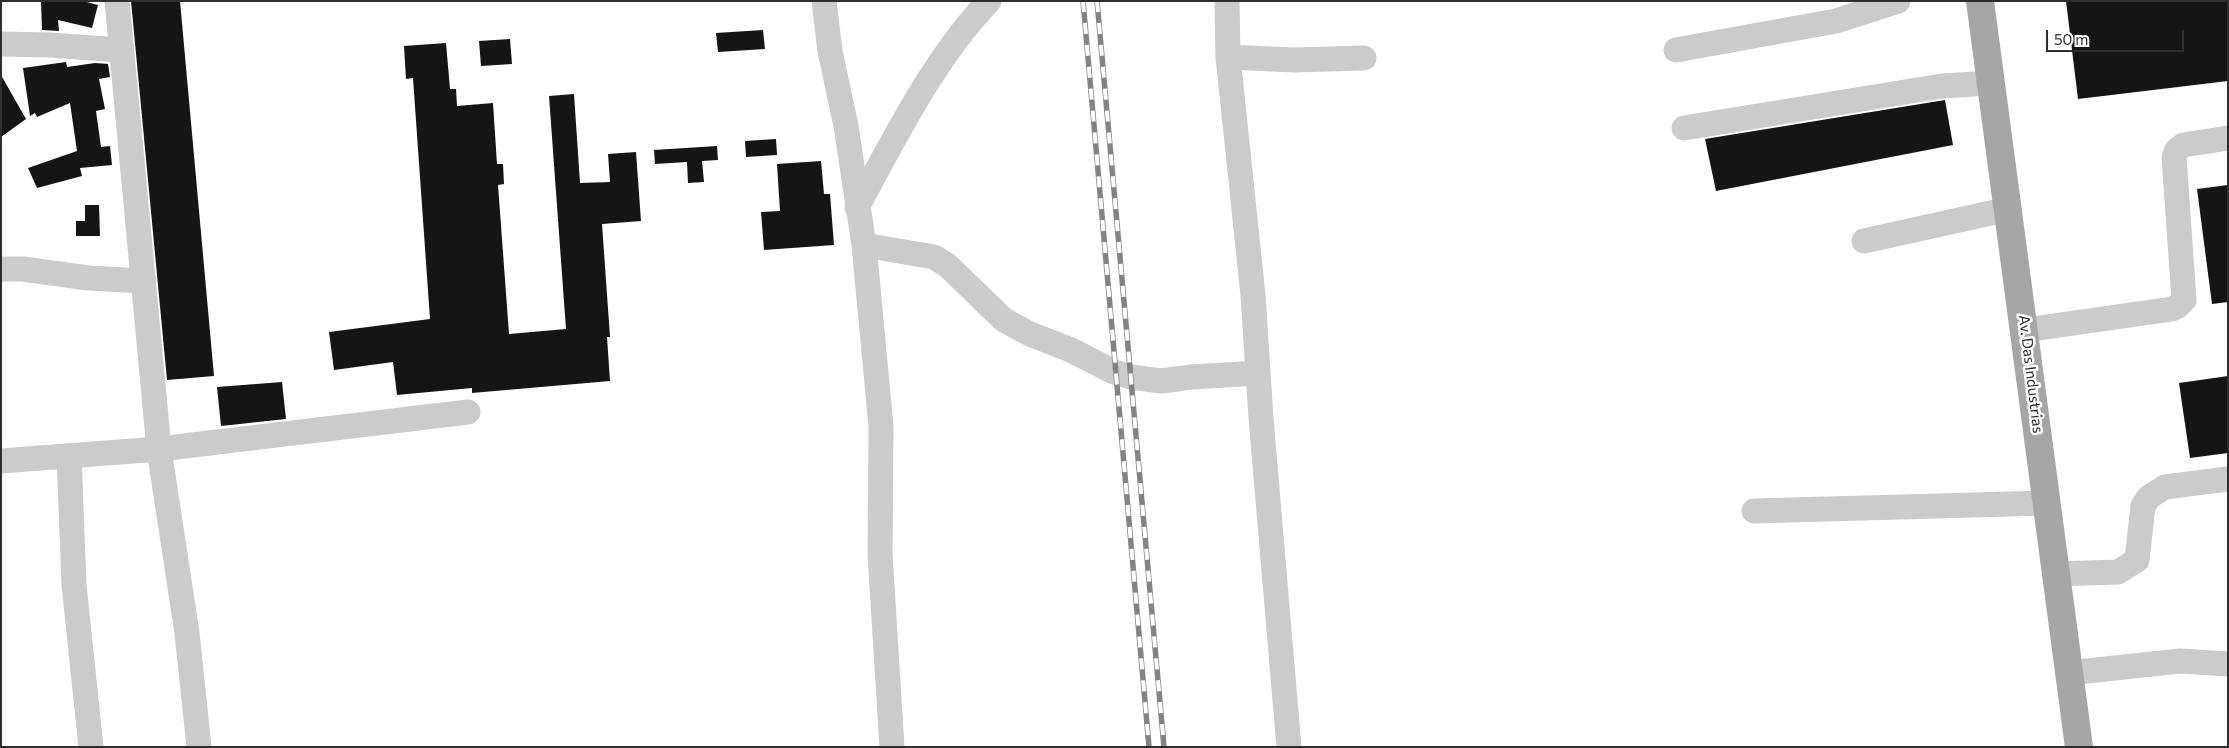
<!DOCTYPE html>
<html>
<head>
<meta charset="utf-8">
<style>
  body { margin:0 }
  #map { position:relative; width:2229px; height:748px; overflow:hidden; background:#fff; font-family:Commissioner,sans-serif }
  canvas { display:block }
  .frame { position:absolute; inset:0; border:2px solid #2e2e2e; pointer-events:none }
  .scale { position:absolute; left:2046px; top:30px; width:138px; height:22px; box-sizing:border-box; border:2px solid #2e2e2e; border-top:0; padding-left:6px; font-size:15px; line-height:18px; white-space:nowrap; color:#2e2e2e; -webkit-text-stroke:4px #fff; paint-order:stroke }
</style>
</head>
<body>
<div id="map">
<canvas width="2229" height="748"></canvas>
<div class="frame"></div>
<div class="scale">50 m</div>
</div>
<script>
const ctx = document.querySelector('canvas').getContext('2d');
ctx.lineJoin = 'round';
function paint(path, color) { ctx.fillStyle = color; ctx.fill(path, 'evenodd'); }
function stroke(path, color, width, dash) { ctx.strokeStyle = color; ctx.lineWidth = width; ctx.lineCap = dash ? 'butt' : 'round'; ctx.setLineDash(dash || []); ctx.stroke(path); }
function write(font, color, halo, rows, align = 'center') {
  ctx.font = font + ' Commissioner,sans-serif'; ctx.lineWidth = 5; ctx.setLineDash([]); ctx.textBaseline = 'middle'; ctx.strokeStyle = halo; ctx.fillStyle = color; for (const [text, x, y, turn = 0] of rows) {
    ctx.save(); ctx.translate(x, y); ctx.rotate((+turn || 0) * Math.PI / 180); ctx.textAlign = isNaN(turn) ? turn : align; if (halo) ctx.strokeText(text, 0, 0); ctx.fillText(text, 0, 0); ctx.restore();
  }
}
paint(new Path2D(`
  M 41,1 L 83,1 L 98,5 L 92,28 L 58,20 L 59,31 L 42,30 Z
  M 131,1 L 180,1 L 214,376 L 167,380 Z
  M 2066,1 L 2228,1 L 2228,81 L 2078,99 Z
  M 763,30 L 765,49 L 718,52 L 716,33 Z
  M 510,39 L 512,64 L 481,66 L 479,41 Z
  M 446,43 L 450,89 L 456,89 L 457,106 L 493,103 L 497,164 L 503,164 L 504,184 L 498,185 L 509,334 L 566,329 L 549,96 L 574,94 L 580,183 L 610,182 L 608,154 L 636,152 L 641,221 L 602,224 L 610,337 L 607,337 L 610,381 L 472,393 L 472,388 L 397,395 L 393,362 L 334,370 L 329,332 L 430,319 L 413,78 L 406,79 L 404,46 Z
  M 66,62 L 67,67 L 95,63 L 108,64 L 110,77 L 99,79 L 105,109 L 96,111 L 101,147 L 110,146 L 112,165 L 80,168 L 82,176 L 37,188 L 28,168 L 77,151 L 70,103 L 37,117 L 35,113 L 30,116 L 23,68 Z
  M 1,75 L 26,119 L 1,137 Z
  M 1945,100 L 1953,145 L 1716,191 L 1705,139 Z
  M 776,139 L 777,155 L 746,157 L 745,141 Z
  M 717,146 L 718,160 L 702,161 L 704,182 L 688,183 L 687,162 L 655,164 L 654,150 Z
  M 821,161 L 824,194 L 830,194 L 834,245 L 764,250 L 761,212 L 780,211 L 777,164 Z
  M 2228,185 L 2228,302 L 2212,304 L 2197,189 Z
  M 85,205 L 99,205 L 100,236 L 76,236 L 76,221 L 85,221 Z
  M 2228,376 L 2228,453 L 2190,458 L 2179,383 Z
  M 282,382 L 286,419 L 221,426 L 217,387 Z`), '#151515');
stroke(new Path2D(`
  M 117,1 L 159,449 L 187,633 L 199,747
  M 824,1 L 830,51 L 846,126 L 864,245 L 881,426 L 880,554 L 892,747
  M 1227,1 L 1228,57 L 1253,295 L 1261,418 L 1289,747
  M 1,44 L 50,45 L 121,50
  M 1676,50 L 1836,21 L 1898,1
  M 1228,57 L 1294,60 L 1364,58
  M 1684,128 L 1942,86 L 1991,83
  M 857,207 C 895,138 934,58 989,1
  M 1864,241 L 2009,209
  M 864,245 L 934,257 L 947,265 L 1004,320 L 1030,334 L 1071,350 L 1114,372 L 1131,377 L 1161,381 L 1192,377 L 1258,373
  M 1,269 L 23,269 L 88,278 L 144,281
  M 2025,330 L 2172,309 L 2178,306 L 2184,300 L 2174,157 L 2177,150 L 2183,145 L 2228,138
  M 69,456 L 74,585 L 91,747
  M 1,461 L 159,449 L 468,412
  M 1754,511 L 2047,503
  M 2056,574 L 2118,572 L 2137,560 L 2143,506 L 2149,497 L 2165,487 L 2228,479
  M 2068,673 L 2180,661 L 2228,664`), '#cbcbcb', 25);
stroke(new Path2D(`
  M 1980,1 L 2079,747`), '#a6a6a6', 28);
const rail = new Path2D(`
  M 1083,1 L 1149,747
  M 1097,1 L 1164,747`);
stroke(rail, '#838383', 5.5);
stroke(rail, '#fff', 4, [11]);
write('15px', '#2e2e2e', '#fff', [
  ["Av. Das Industrias",2031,374,83]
]);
</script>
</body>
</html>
